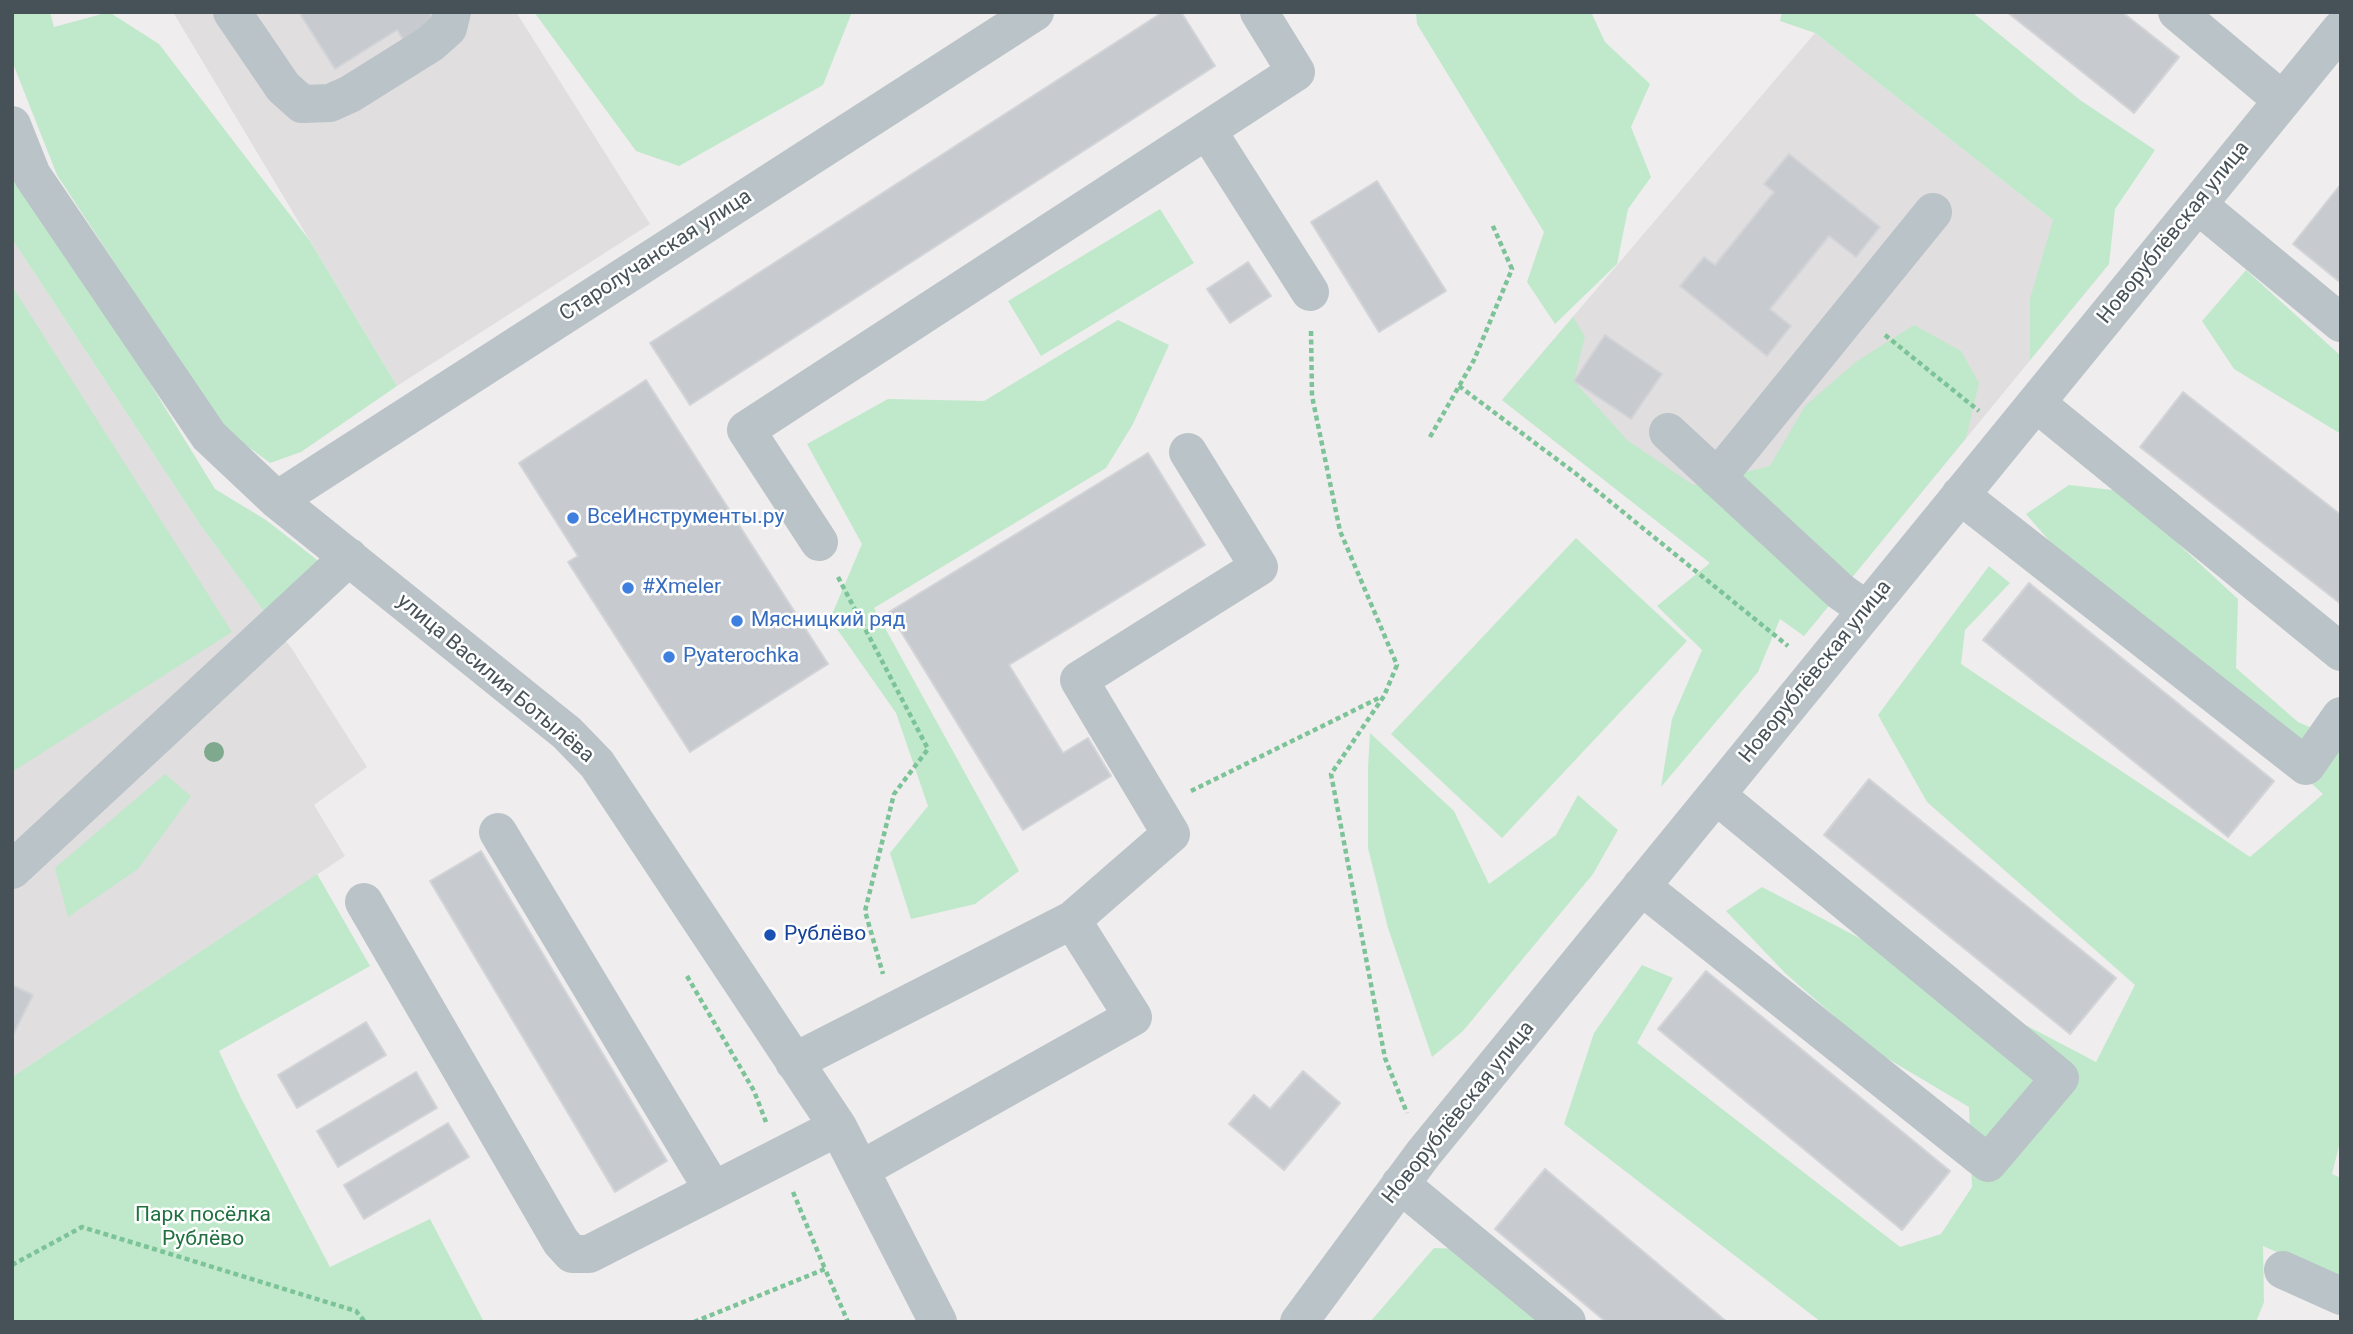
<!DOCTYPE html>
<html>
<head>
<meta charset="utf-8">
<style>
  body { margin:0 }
  #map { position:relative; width:2353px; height:1334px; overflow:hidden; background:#efeded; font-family:Roboto,sans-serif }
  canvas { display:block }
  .frame { position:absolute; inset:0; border:14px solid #475258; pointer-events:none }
</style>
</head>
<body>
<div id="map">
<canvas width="2353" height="1334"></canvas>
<div class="frame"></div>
</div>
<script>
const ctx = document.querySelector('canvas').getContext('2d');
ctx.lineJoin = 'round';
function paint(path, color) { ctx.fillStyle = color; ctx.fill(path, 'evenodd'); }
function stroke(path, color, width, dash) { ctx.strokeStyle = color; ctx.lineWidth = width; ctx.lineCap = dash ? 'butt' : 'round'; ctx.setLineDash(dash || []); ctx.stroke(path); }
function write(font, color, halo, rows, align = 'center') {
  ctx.font = font + ' Roboto,sans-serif'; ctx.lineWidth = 5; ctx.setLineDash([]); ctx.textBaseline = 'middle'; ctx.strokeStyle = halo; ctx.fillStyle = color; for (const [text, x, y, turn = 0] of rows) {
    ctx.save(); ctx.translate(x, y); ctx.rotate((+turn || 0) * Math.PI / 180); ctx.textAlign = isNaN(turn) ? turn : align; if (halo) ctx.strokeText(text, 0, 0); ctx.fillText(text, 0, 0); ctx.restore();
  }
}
paint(new Path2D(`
  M 173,12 L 516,12 L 650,224 L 397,386 Z
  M 1815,33 L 2109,264 L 1804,636 L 1502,400 Z
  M 12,239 L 201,526 L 292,649 L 367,767 L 314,805 L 345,856 L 12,1077 Z`), '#e0dedf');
paint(new Path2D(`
  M 12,12 L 50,12 L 54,27 L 109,12 L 159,44 L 310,241 L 397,386 L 301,452 L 270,463 L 223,428 L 57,175 L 12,61 Z
  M 534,12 L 852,12 L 823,85 L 679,166 L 636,151 Z
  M 1416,12 L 1591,12 L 1605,42 L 1650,84 L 1631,127 L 1651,177 L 1628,209 L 1617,264 L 1555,324 L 1527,282 L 1544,232 L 1417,24 Z
  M 1782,12 L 1972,12 L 2080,100 L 2155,150 L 2115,209 L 2109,264 L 2030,360 L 2030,299 L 2053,220 L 1815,33 L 1780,21 Z
  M 12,151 L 27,183 L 215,489 L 266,520 L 321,563 L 268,617 L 201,526 L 12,239 Z
  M 1160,209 L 1194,263 L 1041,356 L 1008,301 Z
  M 2246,270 L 2341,356 L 2341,434 L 2234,369 L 2202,321 Z
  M 12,286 L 232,632 L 12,772 Z
  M 1573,317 L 1585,336 L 1574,381 L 1627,440 L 1693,485 L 1770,466 L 1805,406 L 1857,361 L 1914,325 L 1961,351 L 1979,383 L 1966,438 L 1804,636 L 1780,619 L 1758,672 L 1661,787 L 1672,719 L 1702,650 L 1657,606 L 1710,563 L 1502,400 Z
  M 1118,320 L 1169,345 L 1133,424 L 1106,468 L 874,608 L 1019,871 L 975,904 L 911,919 L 890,853 L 928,806 L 896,713 L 830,619 L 862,544 L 807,444 L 888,399 L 984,401 Z
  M 2069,485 L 2121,491 L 2238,599 L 2236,668 L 2298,722 L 2341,741 L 2341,1138 L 2332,1174 L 2341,1178 L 2341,1280 L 2263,1246 L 2264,1302 L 2256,1322 L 1821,1322 L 1564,1124 L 1594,1033 L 1642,965 L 1673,978 L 1637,1043 L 1900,1247 L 1941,1234 L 1972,1187 L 1969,1107 L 1873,1050 L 1785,973 L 1726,911 L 1762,887 L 2096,1062 L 2135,985 L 1927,802 L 1878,715 L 1989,566 L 2010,583 L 1965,630 L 1961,664 L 2250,857 L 2323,794 L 2059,552 L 2026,514 Z
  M 1576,538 L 1687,641 L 1502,838 L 1391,734 Z
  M 1370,733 L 1454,811 L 1489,884 L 1556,835 L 1578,795 L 1618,830 L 1593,874 L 1463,1031 L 1432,1057 L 1388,928 L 1368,848 L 1368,768 Z
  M 165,774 L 191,796 L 138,869 L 68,917 L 55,868 Z
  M 317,874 L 370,966 L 219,1051 L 241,1098 L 330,1267 L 430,1219 L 484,1322 L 12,1322 L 12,1077 Z
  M 1434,1248 L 1490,1250 L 1578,1322 L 1370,1322 Z`), '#c0e9cb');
const building = new Path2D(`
  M 302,12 L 429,12 L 437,25 L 406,44 L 397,30 L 335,69 L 300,14 Z
  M 1163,12 L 1181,12 L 1215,66 L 690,405 L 650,343 Z
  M 2007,12 L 2122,12 L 2179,57 L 2134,113 Z
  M 1789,154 L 1880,227 L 1856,257 L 1829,236 L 1770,309 L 1791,326 L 1767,356 L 1680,286 L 1704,257 L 1715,265 L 1774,192 L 1764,184 Z
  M 1377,181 L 1446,291 L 1379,332 L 1311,222 Z
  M 2341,184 L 2341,283 L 2293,244 Z
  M 1248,262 L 1271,296 L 1230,323 L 1207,289 Z
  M 1605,335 L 1662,374 L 1631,419 L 1574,381 Z
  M 646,380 L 828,664 L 690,752 L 568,562 L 578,556 L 519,463 Z
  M 2183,392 L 2341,515 L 2341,604 L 2140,447 Z
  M 1148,453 L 1205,545 L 1009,665 L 1063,753 L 1088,738 L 1111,776 L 1023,830 L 889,612 Z
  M 2029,583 L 2274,781 L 2228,837 L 1983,640 Z
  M 1869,779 L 2116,978 L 2070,1034 L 1824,835 Z
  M 481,851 L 667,1161 L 615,1192 L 430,881 Z
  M 1706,971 L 1950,1171 L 1902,1230 L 1658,1029 Z
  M 12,985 L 33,995 L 12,1037 Z
  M 366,1022 L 386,1055 L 297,1108 L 278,1075 Z
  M 1303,1071 L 1340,1103 L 1284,1170 L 1229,1124 L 1254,1095 L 1270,1109 Z
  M 416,1072 L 437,1108 L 338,1167 L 317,1131 Z
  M 448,1123 L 469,1157 L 364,1219 L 344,1185 Z
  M 1545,1169 L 1727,1322 L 1606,1322 L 1495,1229 Z`);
paint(building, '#c7cbcf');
stroke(building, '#d2d4d8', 2);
stroke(new Path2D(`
  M 1311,331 L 1312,396 L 1340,531 L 1397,665 L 1384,696 L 1331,774 L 1385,1058 L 1407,1113
  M 1885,335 L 1979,411
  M 1459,386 L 1575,473 L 1788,646
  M 1430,437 L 1474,360 L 1512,269 L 1492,224
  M 838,577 L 928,749 L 894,794 L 865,911 L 883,974
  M 1191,791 L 1381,697
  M 687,976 L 754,1091 L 766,1122
  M 793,1192 L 825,1269
  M 12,1265 L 82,1227 L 356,1311 L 365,1322
  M 694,1322 L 825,1269 L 848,1322`), '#7cc398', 4.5, [5, 3.5]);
stroke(new Path2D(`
  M 232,12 L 283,87 L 302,104 L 330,103 L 350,94 L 430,44 L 448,28 L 452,12
  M 2177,12 L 2282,100
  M 12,125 L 32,175 L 209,436 L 277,500 L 567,733 L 597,764 L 838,1127 L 938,1322
  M 1207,130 L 1310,292
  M 2198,205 L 2341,323
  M 2036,403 L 2341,652
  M 1668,432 L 1841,592 L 1867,610
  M 1717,478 L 1933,212
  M 1960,495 L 2306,766 L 2341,716
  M 277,500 L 1035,12
  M 819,542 L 746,430 L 1296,72 L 1259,12
  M 498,832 L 713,1190
  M 12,870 L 349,557
  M 1641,886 L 1988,1163 L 2060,1078 L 1716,795
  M 364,902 L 561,1242 L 572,1254 L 589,1254 L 838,1127
  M 1072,920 L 1171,834 L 1079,680 L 1259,567 L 1188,452
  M 794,1062 L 1072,920 L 1133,1017 L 860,1170
  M 1400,1184 L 1567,1322
  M 2283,1270 L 2341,1296
  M 1299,1322 L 1423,1154 L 2341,29`), '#bac3c8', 38);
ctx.fillStyle = '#7ea98e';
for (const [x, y] of [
  [214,752]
]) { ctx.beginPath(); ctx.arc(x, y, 10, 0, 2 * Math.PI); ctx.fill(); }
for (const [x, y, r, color] of [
  [573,518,7,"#3f7fe0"],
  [628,588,7,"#3f7fe0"],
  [737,621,7,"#3f7fe0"],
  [669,657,7,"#3f7fe0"],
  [770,935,7,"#1a4fb4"]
]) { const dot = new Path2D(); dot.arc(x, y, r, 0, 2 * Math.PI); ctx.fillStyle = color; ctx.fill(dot); stroke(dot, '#fff', 2.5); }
write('21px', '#475258', '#fff', [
  ["Новорублёвская улица",2174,233,-51],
  ["Старолучанская улица",656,256,-33],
  ["Новорублёвская улица",1816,672,-51],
  ["улица Василия Ботылёва",495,679,40],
  ["Новорублёвская улица",1459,1113,-51]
]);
write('21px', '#366cbe', '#fff', [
  ["ВсеИнструменты.ру",587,518],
  ["#Xmeler",642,588],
  ["Мясницкий ряд",751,621],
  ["Pyaterochka",683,657]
], 'left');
write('21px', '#164399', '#fff', [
  ["Рублёво",784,935]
], 'left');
write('21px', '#217140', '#fff', [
  ["Парк посёлка",203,1216],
  ["Рублёво",203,1240]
]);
</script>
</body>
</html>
